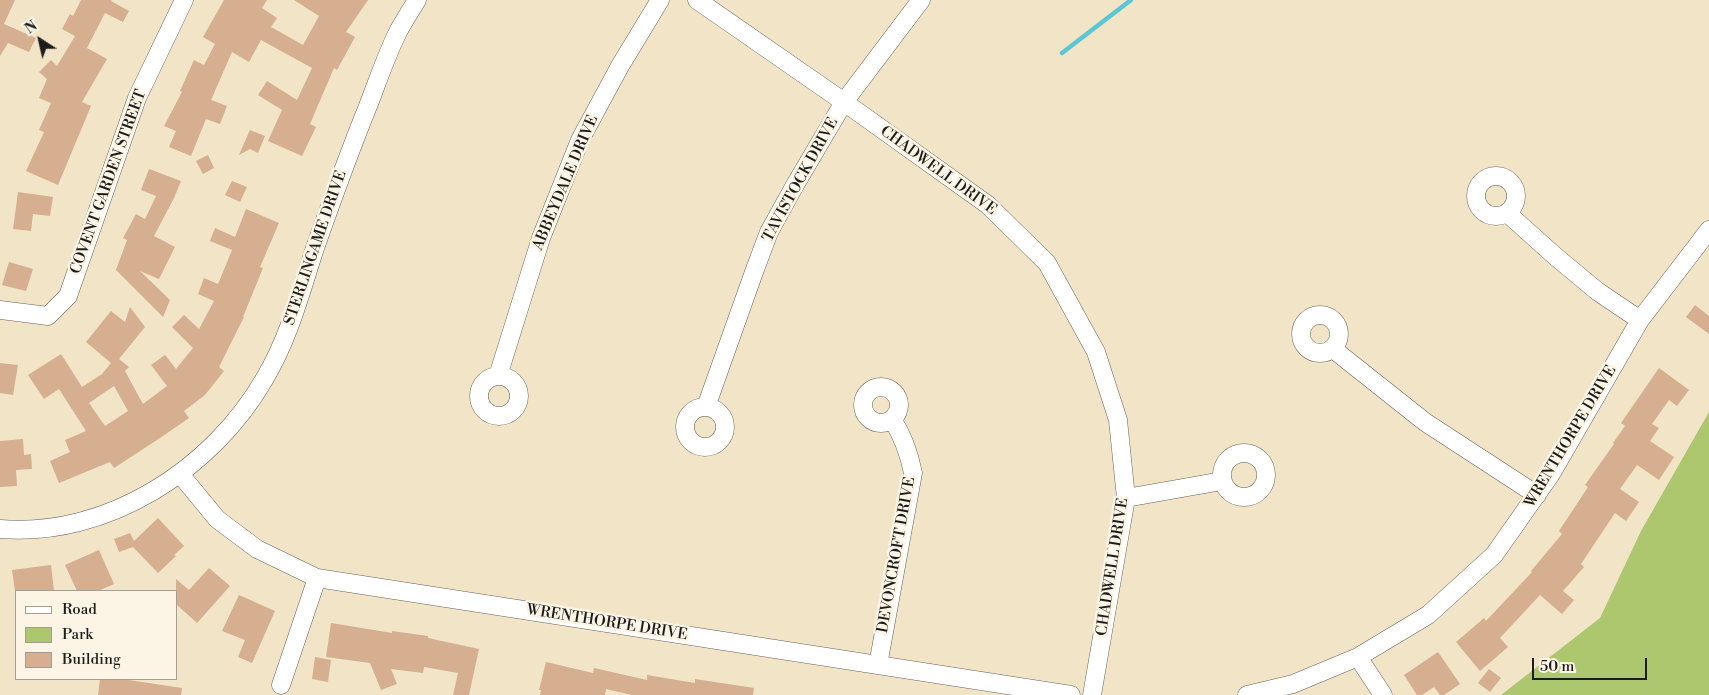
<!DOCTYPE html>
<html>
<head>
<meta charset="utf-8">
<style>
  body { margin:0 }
  #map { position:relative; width:1709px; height:695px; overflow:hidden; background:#f1e4c7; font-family:"Libre Bodoni",serif }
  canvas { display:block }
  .legend { position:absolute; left:15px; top:590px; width:162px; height:90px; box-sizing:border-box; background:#fcf5e5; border:1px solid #a29e95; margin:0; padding:6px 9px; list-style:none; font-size:15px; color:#1c1c1c }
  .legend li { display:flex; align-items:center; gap:10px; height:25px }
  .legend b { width:25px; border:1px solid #a29e95 }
  .north { position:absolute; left:15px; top:15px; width:50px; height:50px; -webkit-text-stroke:4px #fcf5e5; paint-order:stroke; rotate:325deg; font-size:14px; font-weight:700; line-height:20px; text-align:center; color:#1c1c1c }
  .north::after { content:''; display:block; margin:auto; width:18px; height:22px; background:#1c1c1c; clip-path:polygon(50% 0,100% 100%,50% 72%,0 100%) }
  .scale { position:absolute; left:1532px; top:658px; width:115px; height:22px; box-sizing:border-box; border:2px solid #1c1c1c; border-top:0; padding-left:6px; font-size:15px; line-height:18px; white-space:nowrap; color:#1c1c1c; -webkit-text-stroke:4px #fcf5e5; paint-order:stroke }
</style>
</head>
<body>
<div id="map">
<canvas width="1709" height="695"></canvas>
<ul class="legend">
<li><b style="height:6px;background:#fff"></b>Road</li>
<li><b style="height:14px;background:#adc76e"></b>Park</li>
<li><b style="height:14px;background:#d5af8f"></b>Building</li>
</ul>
<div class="north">N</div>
<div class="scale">50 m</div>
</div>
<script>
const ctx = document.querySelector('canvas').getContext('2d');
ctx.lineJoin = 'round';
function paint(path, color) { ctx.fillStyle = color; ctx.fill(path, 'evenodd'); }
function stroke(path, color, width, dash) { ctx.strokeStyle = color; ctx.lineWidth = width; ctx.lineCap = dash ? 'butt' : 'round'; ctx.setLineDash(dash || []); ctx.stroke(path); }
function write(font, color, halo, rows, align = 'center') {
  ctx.font = font + ' "Libre Bodoni",serif'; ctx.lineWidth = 5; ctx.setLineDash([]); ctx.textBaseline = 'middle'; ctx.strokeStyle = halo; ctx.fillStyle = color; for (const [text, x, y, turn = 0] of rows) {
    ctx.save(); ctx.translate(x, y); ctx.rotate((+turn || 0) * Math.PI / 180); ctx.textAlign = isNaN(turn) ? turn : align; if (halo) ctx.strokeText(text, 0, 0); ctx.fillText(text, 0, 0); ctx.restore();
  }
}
paint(new Path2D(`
  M 1709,412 L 1709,695 L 1501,695 L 1600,618 L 1641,531 Z`), '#adc76e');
stroke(new Path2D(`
  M 1062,53 L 1131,0`), '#5bc7d4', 4.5);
paint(new Path2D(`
  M 0,0 L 15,0 L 4,24 L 36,38 L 29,52 L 8,43 L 0,56 Z
  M 81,0 L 112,0 L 111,1 L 129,11 L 123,22 L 105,13 L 87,48 L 107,59 L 82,102 L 91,106 L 58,185 L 26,171 L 44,132 L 39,130 L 51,103 L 39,98 L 47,79 L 39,72 L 51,60 L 57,66 L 75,36 L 62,29 L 70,14 L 73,16 Z
  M 224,0 L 267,0 L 262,8 L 277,18 L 271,27 L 303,45 L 319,16 L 294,0 L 368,0 L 346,32 L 355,37 L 337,70 L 334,68 L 310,124 L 316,127 L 302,156 L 268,141 L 282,110 L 258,95 L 267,81 L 297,100 L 312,68 L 261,40 L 249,62 L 232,52 L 211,100 L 227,106 L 220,124 L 206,119 L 191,156 L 169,147 L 176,131 L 164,126 L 182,92 L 180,91 L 194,60 L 204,65 L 215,44 L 203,37 Z
  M 250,130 L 265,136 L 258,153 L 250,149 L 239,155 Z
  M 208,155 L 214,168 L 203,174 L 196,161 Z
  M 149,169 L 181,181 L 174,198 L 154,236 L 175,247 L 159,279 L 140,271 L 170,300 L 163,317 L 116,270 L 127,240 L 123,238 L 136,214 L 145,219 L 156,196 L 141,190 Z
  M 232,181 L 247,187 L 240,202 L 225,195 Z
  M 18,192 L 53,197 L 50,216 L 33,214 L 31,231 L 13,229 Z
  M 246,209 L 279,223 L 260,267 L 263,268 L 243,317 L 244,317 L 219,367 L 224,371 L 205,395 L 184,411 L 189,418 L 160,438 L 114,468 L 110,462 L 59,483 L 50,461 L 70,452 L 65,440 L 86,431 L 59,389 L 44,399 L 28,375 L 61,354 L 82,387 L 102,374 L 111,363 L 86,342 L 111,311 L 125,322 L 130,307 L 145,327 L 119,359 L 129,367 L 125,371 L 143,404 L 167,386 L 151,365 L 165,355 L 176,369 L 193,348 L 172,327 L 184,315 L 199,329 L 214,301 L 198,294 L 204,278 L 218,284 L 232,250 L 210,241 L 215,228 L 235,237 ZM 114,386 L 128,411 L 105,426 L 89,403 Z
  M 9,262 L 33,269 L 26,291 L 2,285 Z
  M 1695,305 L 1709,316 L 1709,334 L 1686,317 Z
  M 0,363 L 18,365 L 13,395 L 0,393 Z
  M 1659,368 L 1689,390 L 1677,406 L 1669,400 L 1652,424 L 1659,428 L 1650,441 L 1674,457 L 1659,480 L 1637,465 L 1620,489 L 1639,502 L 1626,521 L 1615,513 L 1581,564 L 1584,567 L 1563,591 L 1574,600 L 1562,614 L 1540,595 L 1500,638 L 1508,647 L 1480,671 L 1456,642 L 1484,618 L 1486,621 L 1532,572 L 1531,571 L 1562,534 L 1559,531 L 1588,487 L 1585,485 L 1614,444 L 1613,443 L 1625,426 L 1621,423 Z
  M 23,439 L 24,455 L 31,454 L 32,469 L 16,470 L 17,486 L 0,487 L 0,441 Z
  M 158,518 L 184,546 L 174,555 L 176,556 L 158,573 L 133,547 L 119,552 L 114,539 L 130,533 L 134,541 Z
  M 99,550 L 114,584 L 98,591 L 77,591 L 65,565 Z
  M 51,565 L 54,591 L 15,591 L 12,570 Z
  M 209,568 L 230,586 L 197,623 L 176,604 L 176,579 L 189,590 Z
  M 239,595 L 275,611 L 252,663 L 238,657 L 245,640 L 222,631 Z
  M 331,623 L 392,633 L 392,631 L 428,636 L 428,638 L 479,649 L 469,695 L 453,695 L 458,673 L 424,667 L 423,673 L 391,669 L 397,684 L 381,690 L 370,663 L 326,657 Z
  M 1438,652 L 1460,684 L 1444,695 L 1440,695 L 1434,687 L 1422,695 L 1417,695 L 1404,675 Z
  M 315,657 L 331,660 L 328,682 L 312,679 Z
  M 546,662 L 593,673 L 594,668 L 647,680 L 647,675 L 695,683 L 695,679 L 754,688 L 753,695 L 632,695 L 606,689 L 605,695 L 540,695 L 541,690 L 539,690 Z
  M 1489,669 L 1501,678 L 1490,692 L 1478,683 Z
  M 100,679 L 122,679 L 182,688 L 181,695 L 98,695 Z`), '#d5af8f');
const minor = new Path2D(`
  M 697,0 L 844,102 L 988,205 L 1047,263 L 1096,352 L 1118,420 L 1126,498 L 1092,695
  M1476 196a20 20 0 1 1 40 0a20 20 0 1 1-40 0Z
  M 1507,213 L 1555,256 L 1597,291 L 1640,320
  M 0,310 L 48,316 L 68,296 L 137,98 L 184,0
  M1301 334a19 19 0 1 1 38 0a19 19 0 1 1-38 0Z
  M 1333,349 L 1425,422 L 1537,495
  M 498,376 L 541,238 L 580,140 L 620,66 L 660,0
  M479 396a20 20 0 1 1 40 0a20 20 0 1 1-40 0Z
  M863 405a18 18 0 1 1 36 0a18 18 0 1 1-36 0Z
  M 706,407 L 754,272 L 769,232 L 795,185 L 844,102 L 921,0
  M685 427a20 20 0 1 1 40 0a20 20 0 1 1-40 0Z
  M1222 475a22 22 0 1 1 44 0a22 22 0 1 1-44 0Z
  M 180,474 L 217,519 L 257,549 L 317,578 L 1071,695
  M 1126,498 L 1222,481
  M 0,529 C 107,538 213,469 265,378 C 289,338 301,291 315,248 C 332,200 349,153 368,106 C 377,83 385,59 396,36 C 402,23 410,12 417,0
  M 1358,657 L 1383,695
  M 878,665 L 913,473 C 909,453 903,436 892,419
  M 281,685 L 317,578
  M 1247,695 L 1293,684 L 1358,657 L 1428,615 L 1494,555 L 1551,474 L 1640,320 L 1709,230`);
stroke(minor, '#676258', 19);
stroke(minor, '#fff', 18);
write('15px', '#1c1c1c', '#fcf5e5', [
  ["CHADWELL DRIVE",938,171,36],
  ["TAVISTOCK DRIVE",801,180,-61],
  ["COVENT GARDEN STREET",109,182,-70],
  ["ABBEYDALE DRIVE",566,183,-67],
  ["STERLINGAME DRIVE",316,248,-71],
  ["WRENTHORPE DRIVE",1571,437,-59],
  ["DEVONCROFT DRIVE",897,555,-80],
  ["CHADWELL DRIVE",1113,567,-81],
  ["WRENTHORPE DRIVE",607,623,9]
]);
</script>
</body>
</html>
